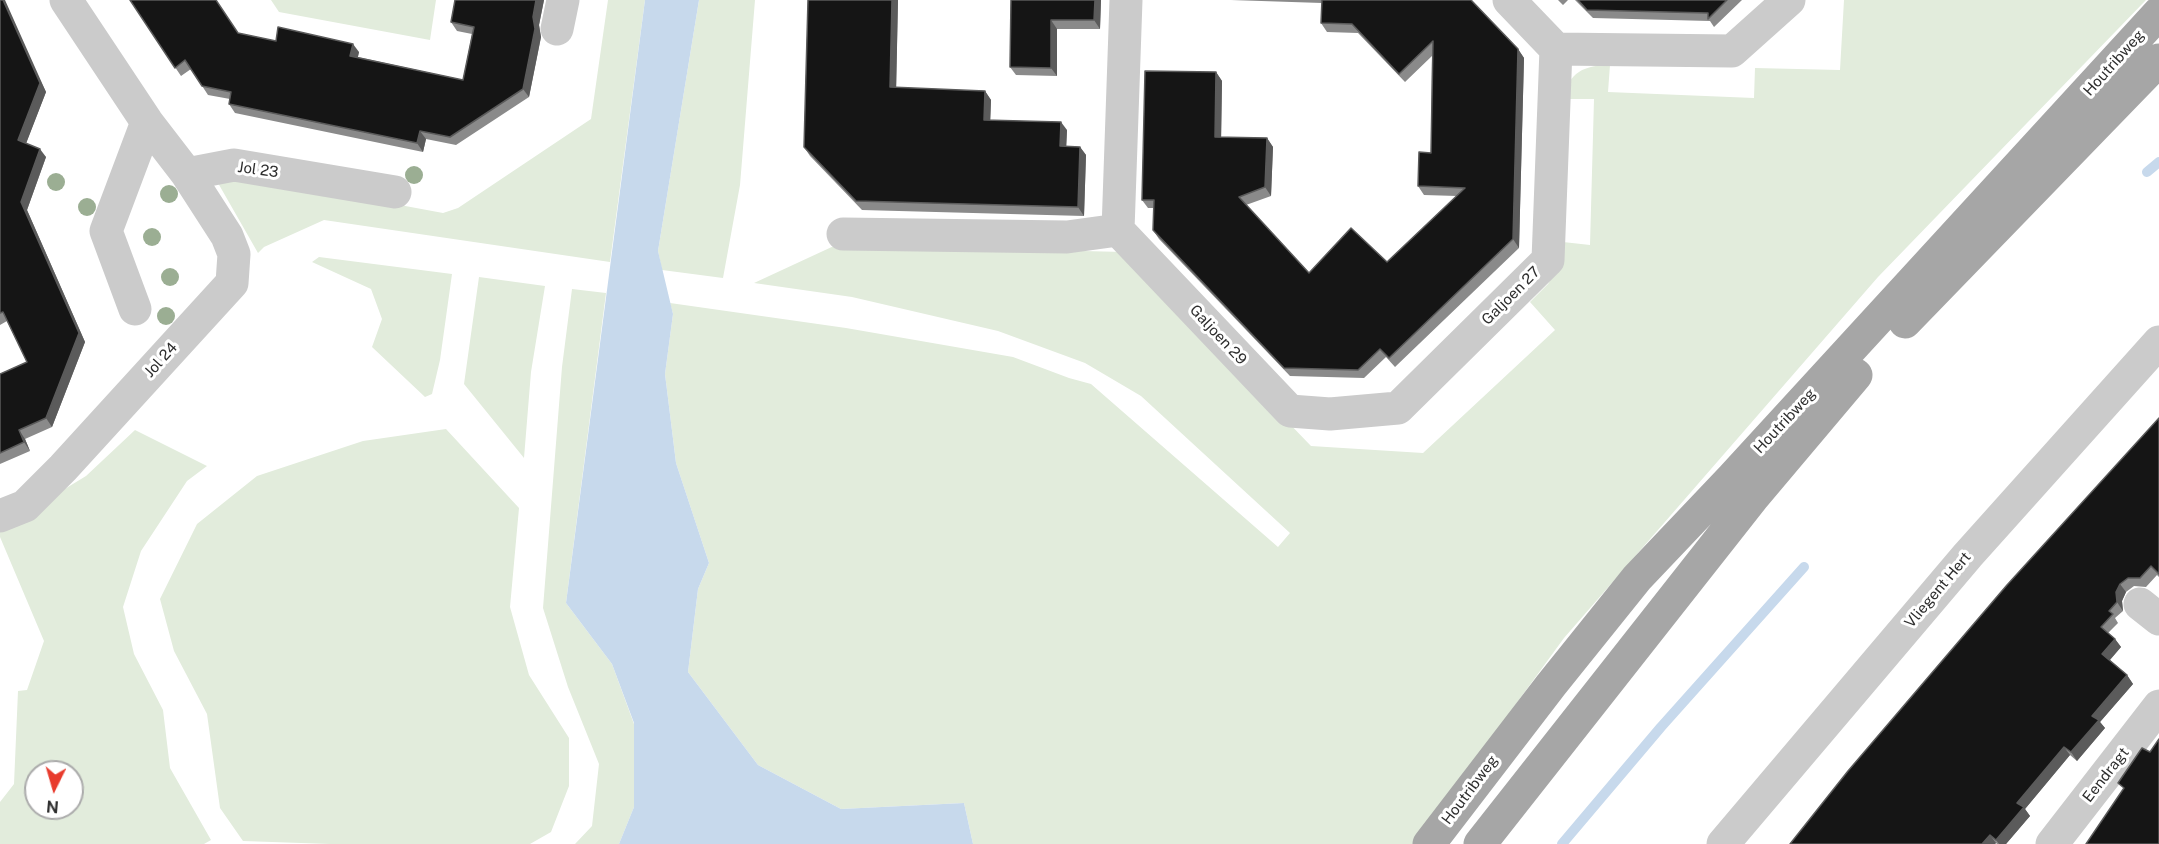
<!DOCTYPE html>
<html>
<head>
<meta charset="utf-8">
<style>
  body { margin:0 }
  #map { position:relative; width:2159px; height:844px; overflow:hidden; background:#fff; font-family:"Public Sans",sans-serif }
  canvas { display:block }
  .north { position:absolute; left:24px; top:760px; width:60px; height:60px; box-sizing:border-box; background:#fff; border:2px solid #ababab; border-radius:50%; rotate:185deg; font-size:16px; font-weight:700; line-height:24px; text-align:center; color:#2e2e2e }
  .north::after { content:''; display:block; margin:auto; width:21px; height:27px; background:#e83b2d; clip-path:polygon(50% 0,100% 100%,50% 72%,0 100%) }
</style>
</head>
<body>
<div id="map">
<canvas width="2159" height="844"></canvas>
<div class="north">N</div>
</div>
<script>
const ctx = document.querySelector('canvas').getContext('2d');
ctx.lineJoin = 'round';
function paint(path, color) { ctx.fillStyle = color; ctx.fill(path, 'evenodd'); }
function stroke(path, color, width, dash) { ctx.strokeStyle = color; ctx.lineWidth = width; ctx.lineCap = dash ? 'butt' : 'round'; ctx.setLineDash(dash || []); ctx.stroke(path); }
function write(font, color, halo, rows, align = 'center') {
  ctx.font = font + ' "Public Sans",sans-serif'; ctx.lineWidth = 6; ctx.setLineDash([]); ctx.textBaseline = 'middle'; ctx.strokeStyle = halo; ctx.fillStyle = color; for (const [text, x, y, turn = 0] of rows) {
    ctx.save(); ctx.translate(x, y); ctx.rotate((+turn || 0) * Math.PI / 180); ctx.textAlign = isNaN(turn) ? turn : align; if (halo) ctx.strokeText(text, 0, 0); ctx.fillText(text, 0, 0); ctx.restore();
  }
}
paint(new Path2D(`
  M 271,0 L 436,0 L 430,40 L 279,12 Z
  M 608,0 L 645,0 L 610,262 L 324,220 L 264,247 L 258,253 L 218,183 L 233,174 L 443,213 L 458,208 L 591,119 Z
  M 699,0 L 755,0 L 740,185 L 723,278 L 662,270 L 658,251 Z
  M 1844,0 L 2146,0 L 1878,277 L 1564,638 L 1414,844 L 973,844 L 964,803 L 841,809 L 758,765 L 688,672 L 698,589 L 709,563 L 676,463 L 665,374 L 673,314 L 670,303 L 846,328 L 1013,357 L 1069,378 L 1091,384 L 1278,547 L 1290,533 L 1141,396 L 1085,363 L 998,331 L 852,297 L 754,283 L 836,245 L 1124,252 L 1311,446 L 1423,453 L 1555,330 L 1530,302 L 1548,284 L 1561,262 L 1563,242 L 1590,245 L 1594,99 L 1566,99 C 1566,72 1586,65 1610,65 L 1608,92 L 1754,98 L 1755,68 L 1840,70 Z
  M 319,257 L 452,274 L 440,360 L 432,394 L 425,397 L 372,347 L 382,319 L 371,289 L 312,262 Z
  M 479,277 L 545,286 L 531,372 L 524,458 L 464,384 Z
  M 572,289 L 606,293 L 566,603 L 612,664 L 634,724 L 634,807 L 619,844 L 575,844 L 592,826 L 599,764 L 568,687 L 543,608 L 562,367 Z
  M 446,429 L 519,508 L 510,607 L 529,675 L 569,738 L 569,786 L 551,832 L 530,844 L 330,844 L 243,841 L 220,808 L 207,714 L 174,651 L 160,599 L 197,524 L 257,476 L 363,441 Z
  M 135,430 L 207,466 L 187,481 L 141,551 L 123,607 L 134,654 L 163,710 L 170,768 L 211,840 L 204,844 L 0,844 L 0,802 L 14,784 L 18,691 L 27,690 L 44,641 L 0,537 L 0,524 L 27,512 L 86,476 ZM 36,772 L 72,772 L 72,808 L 36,808 Z`), '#e2ecdc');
paint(new Path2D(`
  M 645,0 L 699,0 L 658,251 L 673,314 L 665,374 L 676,463 L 709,563 L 698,589 L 688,672 L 758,765 L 841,809 L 964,803 L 973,844 L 619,844 L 634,807 L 634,723 L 612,664 L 566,603 Z`), '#c7d9ec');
stroke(new Path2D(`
  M 2147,172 L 2159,162
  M 1562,844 L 1661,727 L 1804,567`), '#c7d9ec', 10);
stroke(new Path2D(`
  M 66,0 L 147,122 L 187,174 L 234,165 L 395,192
  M 1126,0 L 1118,230 L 1290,411 L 1330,414 L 1398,408 L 1548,260 L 1556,49
  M 1509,0 L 1556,49 L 1732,51 L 1789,0
  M 557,29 L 563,0
  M 843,234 L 1067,237 L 1118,230
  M 135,309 L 106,231 L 147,122
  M 0,516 L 25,506 L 63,468 L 232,283 L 234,254 L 227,236 L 187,174
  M 2140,604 L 2159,619
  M 1723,844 L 1968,555 L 2159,342
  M 2052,844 L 2159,706`), '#cbcbcb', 33);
stroke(new Path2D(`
  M 1905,322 L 2159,60
  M 1429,844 L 1551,685 L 1637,578 L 1732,478 L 2159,13
  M 1480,844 L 1754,496 L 1856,375`), '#a6a6a6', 33);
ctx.fillStyle = '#9bae93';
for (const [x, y] of [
  [414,175],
  [56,182],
  [169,194],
  [87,207],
  [152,237],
  [170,277],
  [166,316]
]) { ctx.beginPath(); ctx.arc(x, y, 9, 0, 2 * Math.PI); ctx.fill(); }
paint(new Path2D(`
  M 0,0 L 46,92 L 26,143 L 46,157 L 27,210 L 85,342 L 52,427 L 25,439 L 30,451 L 0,464 L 0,374 L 27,362 L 7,321 L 0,325 Z
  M 130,0 L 238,33 L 276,41 L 359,52 L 358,57 L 463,80 L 472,34 L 457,31 L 451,22 L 455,0 L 544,0 L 539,25 L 541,37 L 529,97 L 456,145 L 426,139 L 423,152 L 235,113 L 229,104 L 230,99 L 208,95 L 191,69 L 181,76 Z
  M 808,0 L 898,0 L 896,88 L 985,91 L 991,100 L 990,121 L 1067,130 L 1066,146 L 1080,147 L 1086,155 L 1084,216 L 862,210 L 810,156 L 804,147 Z
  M 1011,0 L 1101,0 L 1100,29 L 1057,29 L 1057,76 L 1016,75 L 1010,67 Z
  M 1231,0 L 1471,0 L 1518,49 L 1524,58 L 1519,248 L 1395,367 L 1386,357 L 1364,378 L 1290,376 L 1159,239 L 1153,230 L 1154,208 L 1148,208 L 1142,200 L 1216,72 L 1222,81 L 1221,137 L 1267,138 L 1273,147 L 1271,196 L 1246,205 L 1309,273 L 1387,262 L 1457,196 L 1424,195 L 1418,186 L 1431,153 L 1432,56 L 1405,82 L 1358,33 L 1327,32 L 1321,23 L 1322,3 Z
  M 1558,0 L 1568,0 L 1563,5 Z
  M 1575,0 L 1742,0 L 1714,27 L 1710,21 L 1593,18 Z
  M 2159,418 L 2159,577 L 2157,575 L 2146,587 L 2134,586 L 2126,592 L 2122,601 L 2123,611 L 2115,618 L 2118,623 L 2108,633 L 2115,639 L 2121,647 L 2110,660 L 2127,675 L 2133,684 L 2100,722 L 2105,728 L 2077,761 L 2070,755 L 2025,809 L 2030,816 L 2006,844 L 1997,844 L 1996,843 L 1995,844 L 1790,844 Z`), '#8a8a8a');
paint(new Path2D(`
  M 3,0 L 5,0 L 46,92 L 24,149 L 18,140 Z
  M 536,0 L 544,0 L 539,25 L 541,37 L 529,97 L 523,89 L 533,17 Z
  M 892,0 L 898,0 L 896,96 L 890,87 Z
  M 1095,0 L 1101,0 L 1100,29 L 1094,20 Z
  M 1051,20 L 1057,29 L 1057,76 L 1051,68 Z
  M 353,44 L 359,52 L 356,64 L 350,56 Z
  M 1518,49 L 1524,58 L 1519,248 L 1513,239 Z
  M 1216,72 L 1222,81 L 1221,146 L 1215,137 Z
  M 985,91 L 991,100 L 990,129 L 984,120 Z
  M 1061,122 L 1067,130 L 1066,154 L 1060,146 Z
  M 420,131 L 426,139 L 423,152 L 417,143 Z
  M 1267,138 L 1273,147 L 1271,196 L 1265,187 Z
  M 1080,147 L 1086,155 L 1084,216 L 1078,207 Z
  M 40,149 L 46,157 L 27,210 L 85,342 L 52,427 L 46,418 L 21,202 Z
  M 19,430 L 25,439 L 30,451 L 24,442 Z
  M 2120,584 L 2126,592 L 2122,601 L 2123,611 L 2117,602 L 2116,592 Z
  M 2115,639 L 2121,647 L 2108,662 L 2102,654 Z
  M 2127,675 L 2133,684 L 2100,722 L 2105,728 L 2077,761 L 2071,752 L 2092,716 Z
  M 2064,747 L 2070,755 L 2025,809 L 2030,816 L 2006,844 L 1999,844 L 1996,840 L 2017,803 Z
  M 1990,835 L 1996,843 L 1995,844 L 1982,844 Z`), '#5b5b5b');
const building = new Path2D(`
  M 0,0 L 3,0 L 40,83 L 18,140 L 40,149 L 21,202 L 79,333 L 46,418 L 19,430 L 24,442 L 0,453 L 0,374 L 27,362 L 3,312 L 0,313 Z
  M 130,0 L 216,0 L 238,33 L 276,41 L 278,27 L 353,44 L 350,56 L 463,80 L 474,27 L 451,22 L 455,0 L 536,0 L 533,17 L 535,29 L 523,89 L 450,137 L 420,131 L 417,143 L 229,104 L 231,92 L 202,86 L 185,60 L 175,68 Z
  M 808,0 L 892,0 L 890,87 L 985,91 L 984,120 L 1061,122 L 1060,146 L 1080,147 L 1078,207 L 856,201 L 804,147 Z
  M 1011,0 L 1095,0 L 1094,20 L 1051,20 L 1051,68 L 1010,67 Z
  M 1322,0 L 1471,0 L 1518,49 L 1513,239 L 1389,358 L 1380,349 L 1358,370 L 1284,368 L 1153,230 L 1154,200 L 1142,200 L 1145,71 L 1216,72 L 1215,137 L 1267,138 L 1265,187 L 1239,197 L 1309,273 L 1351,228 L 1387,262 L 1465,188 L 1418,186 L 1419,152 L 1431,153 L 1433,41 L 1399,74 L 1352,24 L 1321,23 Z
  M 1578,0 L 1727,0 L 1708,19 L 1708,13 L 1587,10 Z
  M 2159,418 L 2159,574 L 2151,566 L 2140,578 L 2128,578 L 2120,584 L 2116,592 L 2117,602 L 2109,611 L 2113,614 L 2101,627 L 2115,639 L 2102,654 L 2127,675 L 2092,716 L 2099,720 L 2071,752 L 2064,747 L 2017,803 L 2024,807 L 1996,840 L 1990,835 L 1982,844 L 1790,844 L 1848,771 L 2007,585 Z
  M 2159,739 L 2159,844 L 2086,844 L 2124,788 L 2118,783 L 2142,748 L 2150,752 Z`);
paint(building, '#151515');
stroke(building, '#5b5b5b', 1.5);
write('15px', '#2e2e2e', '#fff', [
  ["Houtribweg",2114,63,-48],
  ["Jol 23",258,170,8],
  ["Galjoen 27",1511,296,-45],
  ["Galjoen 29",1218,335,47],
  ["Jol 24",161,360,-48],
  ["Houtribweg",1785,421,-47],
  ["Vliegent Hert",1938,590,-50],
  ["Eendragt",2106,775,-52],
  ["Houtribweg",1470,790,-53]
]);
</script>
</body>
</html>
